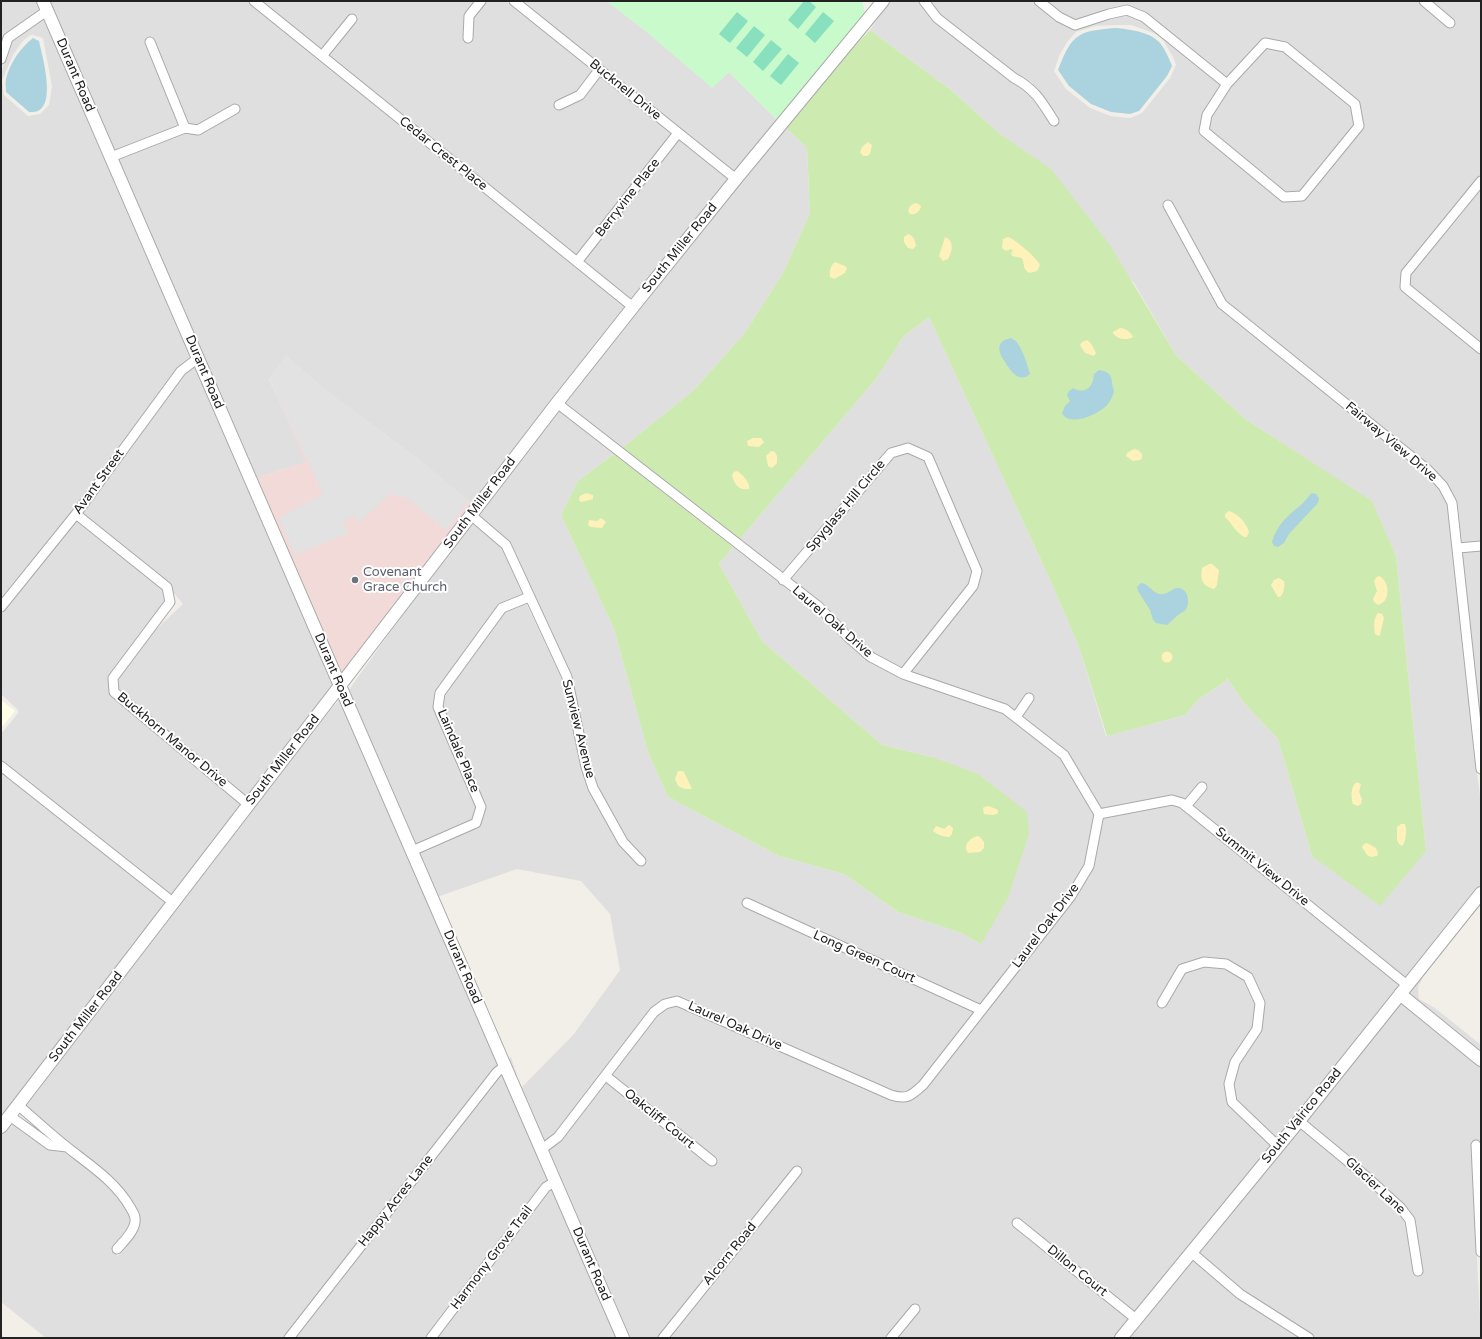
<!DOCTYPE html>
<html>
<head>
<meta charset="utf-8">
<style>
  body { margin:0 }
  #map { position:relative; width:1482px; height:1339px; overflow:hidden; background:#f2efe9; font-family:"Varela Round",sans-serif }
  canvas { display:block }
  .frame { position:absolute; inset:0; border:2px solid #222; pointer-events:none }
</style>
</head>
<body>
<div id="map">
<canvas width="1482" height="1339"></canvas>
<div class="frame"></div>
</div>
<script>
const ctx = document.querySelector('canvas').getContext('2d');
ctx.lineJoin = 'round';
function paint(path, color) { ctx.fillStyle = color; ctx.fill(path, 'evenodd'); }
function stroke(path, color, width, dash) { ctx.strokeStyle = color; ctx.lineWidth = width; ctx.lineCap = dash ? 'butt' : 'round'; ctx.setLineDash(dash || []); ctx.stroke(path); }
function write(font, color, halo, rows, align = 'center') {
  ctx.font = font + ' "Varela Round",sans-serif'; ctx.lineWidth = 4; ctx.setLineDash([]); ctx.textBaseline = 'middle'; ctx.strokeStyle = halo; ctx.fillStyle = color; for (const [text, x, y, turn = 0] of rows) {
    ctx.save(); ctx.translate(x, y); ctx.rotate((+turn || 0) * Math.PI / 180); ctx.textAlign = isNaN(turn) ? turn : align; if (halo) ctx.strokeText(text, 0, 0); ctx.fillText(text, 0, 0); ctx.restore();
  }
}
paint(new Path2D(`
  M 1,1 L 39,1 L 42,9 L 5,35 L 1,45 Z
  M 49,1 L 247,1 L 627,308 L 473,505 L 422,462 L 323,388 L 286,356 L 269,379 L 307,462 L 255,478 L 117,159 L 186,132 L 200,134 L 240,111 L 237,103 L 198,125 L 189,124 L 152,36 L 144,41 L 180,126 L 114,151 Z
  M 262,1 L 476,1 L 465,16 L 463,42 L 471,42 L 474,17 L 486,1 L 506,1 L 593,71 L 578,92 L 554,103 L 557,111 L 582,99 L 600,76 L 672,134 L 577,256 L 328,55 L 358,17 L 351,13 L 321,50 Z
  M 521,1 L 607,1 L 647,32 L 712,87 L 729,72 L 779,122 L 736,173 Z
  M 889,1 L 917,1 L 924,7 L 934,22 L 1011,82 L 1024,89 L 1038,105 L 1053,127 L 1060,121 L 1045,99 L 1031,82 L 1017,75 L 940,15 L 931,1 L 1032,1 L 1056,21 L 1073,29 L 1126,15 L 1141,21 L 1221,85 L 1201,134 L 1283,201 L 1302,201 L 1305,199 L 1362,129 L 1363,125 L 1358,100 L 1287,43 L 1267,38 L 1262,40 L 1227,78 L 1147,13 L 1127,6 L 1076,20 L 1062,14 L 1047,1 L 1417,1 L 1450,29 L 1456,22 L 1431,1 L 1481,1 L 1481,174 L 1402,270 L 1400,288 L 1402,291 L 1481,355 L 1481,542 L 1462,543 L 1456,502 L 1446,482 L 1431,467 L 1225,301 L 1170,199 L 1162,204 L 1219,308 L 1425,474 L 1439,489 L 1448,505 L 1473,744 L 1481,803 L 1481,886 L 1407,979 L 1192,805 L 1208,786 L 1202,781 L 1186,800 L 1172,796 L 1102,809 L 1068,753 L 1022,716 L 1035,697 L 1028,692 L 1015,711 L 1007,705 L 911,672 L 976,588 L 981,571 L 930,453 L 907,444 L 888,450 L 783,574 L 739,540 L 875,380 L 904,336 L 929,317 L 1051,582 L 1079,647 L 1106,736 L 1185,715 L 1200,698 L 1226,681 L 1227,678 L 1244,703 L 1278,739 L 1312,856 L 1426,851 L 1396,556 L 1372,502 L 1245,419 L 1176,355 L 1134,283 L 1000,134 L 951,90 L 870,30 ZM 1116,25 L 1131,25 L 1156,34 L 1163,40 L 1173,57 L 1176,65 L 1170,78 L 1142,113 L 1130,118 L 1111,116 L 1090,108 L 1066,89 L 1054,71 L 1060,54 L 1068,41 L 1076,32 L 1095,26 Z
  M 45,17 L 193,357 L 72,512 L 1,600 L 1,73 L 11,41 ZM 30,35 L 33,35 L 43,38 L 52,86 L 49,105 L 40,114 L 28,116 L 4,95 L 2,80 L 13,55 L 22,42 Z
  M 1266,48 L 1283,51 L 1351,106 L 1354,125 L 1300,192 L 1286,192 L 1209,129 L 1211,116 L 1230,86 Z
  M 785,127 L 807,148 L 810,213 L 783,273 L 744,334 L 694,390 L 622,448 L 563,402 Z
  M 679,140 L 730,180 L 632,300 L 583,261 Z
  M 1481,187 L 1481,343 L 1409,285 L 1410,274 Z
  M 196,365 L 335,686 L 248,798 L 118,690 L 118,679 L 153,632 L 183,604 L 172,591 L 170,583 L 82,513 L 184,374 Z
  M 557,409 L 614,454 L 578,481 L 561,515 L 614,629 L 648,752 L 668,797 L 779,856 L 844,874 L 898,912 L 961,933 L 981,944 L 932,757 L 882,745 L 762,641 L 719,564 L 733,547 L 815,610 L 845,641 L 868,661 L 904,680 L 905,679 L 1003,713 L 1061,759 L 1095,815 L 1085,864 L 1068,894 L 980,1004 L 745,898 L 741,906 L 974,1012 L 920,1082 L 908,1092 L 901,1093 L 893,1091 L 685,998 L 677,996 L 663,1000 L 651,1010 L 555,1133 L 544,1143 L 508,1060 L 511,1057 L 521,1088 L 574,1034 L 620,970 L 610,914 L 581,881 L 517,869 L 437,897 L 418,853 L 478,827 L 481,824 L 485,805 L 442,706 L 444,694 L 505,612 L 526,603 L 562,679 L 581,769 L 589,790 L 620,845 L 640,867 L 647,861 L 627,839 L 597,785 L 590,766 L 571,675 L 510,543 L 477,514 Z
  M 907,453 L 924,461 L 972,572 L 969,584 L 903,668 L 873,653 L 851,634 L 821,603 L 789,579 L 893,457 Z
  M 76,521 L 163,590 L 165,602 L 110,676 L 110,693 L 111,696 L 243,806 L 173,897 L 1,760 L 1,734 L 18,713 L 18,710 L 1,694 L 1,614 Z
  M 471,522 L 502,548 L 523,595 L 499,606 L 435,693 L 434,709 L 477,808 L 473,820 L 415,845 L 348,691 L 431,575 Z
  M 1481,551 L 1481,733 L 1462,552 Z
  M 341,698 L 500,1064 L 494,1069 L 283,1338 L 46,1338 L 1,1302 L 1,1134 L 10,1122 L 48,1149 L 65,1151 L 99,1177 L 110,1187 L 123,1204 L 130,1217 L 129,1227 L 111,1251 L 118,1256 L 136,1231 L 140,1221 L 139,1213 L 131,1199 L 116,1181 L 105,1170 L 71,1145 L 72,1143 L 69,1143 L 24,1104 L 300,745 Z
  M 1,772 L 168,904 L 1,1121 Z
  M 1171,805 L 1179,807 L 1401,986 L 1278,1139 L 1236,1099 L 1234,1084 L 1239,1064 L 1260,1032 L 1252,975 L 1228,960 L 1205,957 L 1181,965 L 1178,967 L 1156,1005 L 1164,1009 L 1184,973 L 1204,966 L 1224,969 L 1244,980 L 1255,1004 L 1253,1028 L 1225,1086 L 1272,1146 L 1136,1313 L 1017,1217 L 1011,1225 L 1130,1320 L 1116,1338 L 896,1338 L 921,1308 L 915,1303 L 885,1338 L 668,1338 L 803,1170 L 797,1165 L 658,1338 L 628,1338 L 547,1150 L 561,1139 L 606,1082 L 713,1167 L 718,1160 L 612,1075 L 662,1010 L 666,1008 L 676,1005 L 889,1099 L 899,1102 L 906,1102 L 918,1096 L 927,1088 L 1074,899 L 1093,866 L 1103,817 Z
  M 1428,967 L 1418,987 L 1419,999 L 1435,1008 L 1481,1045 L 1481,1054 L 1406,993 Z
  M 1400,1000 L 1481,1066 L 1481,1172 L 1480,1140 L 1471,1141 L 1481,1338 L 1317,1338 L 1243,1290 L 1197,1251 Z
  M 503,1072 L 550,1180 L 426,1338 L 294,1338 Z
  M 553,1188 L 618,1338 L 437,1338 L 549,1190 Z
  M 1192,1259 L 1237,1298 L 1300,1338 L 1127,1338 Z`), '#e0dfdf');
paint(new Path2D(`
  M 286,356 L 323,388 L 422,462 L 473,505 L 342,677 L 255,478 L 306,462 L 269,378 Z`), '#f2dad9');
paint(new Path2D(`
  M 1,700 L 15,711 L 1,728 Z`), '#ffffe5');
paint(new Path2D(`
  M 870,30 L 951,90 L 1000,134 L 1051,169 L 1110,245 L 1176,355 L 1245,419 L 1372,501 L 1396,556 L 1426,851 L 1380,906 L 1312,856 L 1278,739 L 1244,703 L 1227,678 L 1226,681 L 1200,698 L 1185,715 L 1107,736 L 1079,647 L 1051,582 L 929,317 L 904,336 L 875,380 L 739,540 L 622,448 L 694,390 L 744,334 L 783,273 L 810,213 L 807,148 L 785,127 L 837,64 Z
  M 614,454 L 733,547 L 719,564 L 762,641 L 882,745 L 932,757 L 978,774 L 1027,812 L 1029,834 L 1008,898 L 981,944 L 961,933 L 898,912 L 844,874 L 779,856 L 668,797 L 648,752 L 614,629 L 561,515 L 578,481 Z`), '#cdebb0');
paint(new Path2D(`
  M 868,142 L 872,145 L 870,154 L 867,156 L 863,156 L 860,152 L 862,147 Z
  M 915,203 L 919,204 L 921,207 C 919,212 915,215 910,214 L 908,211 L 910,206 Z
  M 908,234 C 913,235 915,240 916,246 L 913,249 L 908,248 L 904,242 L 904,237 Z
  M 945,237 C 955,241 952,252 948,259 L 943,261 L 939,256 Z
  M 1008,237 C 1015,239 1037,258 1040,265 L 1037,271 L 1030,273 C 1022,270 1025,264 1022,258 L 1012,256 L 1011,253 L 1013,251 L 1011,249 L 1006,251 L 1002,248 L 1003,239 Z
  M 835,262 L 845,266 L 847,268 L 845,273 L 834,279 L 830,277 C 829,271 831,265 835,262 Z
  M 1120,328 C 1125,328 1131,332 1133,337 C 1127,341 1116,339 1113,333 L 1113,332 Z
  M 1087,340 C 1091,342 1094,349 1096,353 L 1094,356 L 1085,353 L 1080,345 L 1082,342 Z
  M 753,438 L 761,438 L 764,442 L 759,447 L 748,446 L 747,441 Z
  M 1134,449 L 1138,450 L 1142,454 L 1142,458 L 1140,460 L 1133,461 L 1126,456 L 1127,453 Z
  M 771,451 L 775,452 L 777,456 L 777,463 L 772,468 L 768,466 L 766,456 Z
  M 737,471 C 742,474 751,483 749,489 C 739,491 734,484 732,475 L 734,472 Z
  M 586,493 L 593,495 L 593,499 L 581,502 L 579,500 L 580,496 Z
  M 1229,511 C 1238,514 1246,522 1249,532 L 1247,537 L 1244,537 C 1235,532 1232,523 1225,517 L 1225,514 Z
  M 601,518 L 606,522 L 602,528 L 591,527 L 588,525 L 589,520 L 597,521 Z
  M 1209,564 L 1212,564 L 1219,570 L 1217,585 L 1214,589 C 1202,586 1200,579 1202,568 Z
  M 1379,576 C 1390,581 1391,602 1378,605 L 1374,602 L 1373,599 L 1377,591 L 1374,581 L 1377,577 Z
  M 1279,578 L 1284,581 C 1285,585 1284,594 1280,597 L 1278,597 L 1271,585 L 1274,580 Z
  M 1378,613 L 1382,614 L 1384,618 L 1380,635 L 1379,636 L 1375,634 C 1374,627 1373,619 1378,613 Z
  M1161.5 657a5.5 5.5 0 1 1 11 0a5.5 5.5 0 1 1-11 0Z
  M 678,771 L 682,771 L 684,772 L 692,789 L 685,789 L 678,786 L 675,779 Z
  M 1357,782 L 1361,784 L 1359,792 L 1362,799 L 1361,804 L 1358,806 L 1353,804 C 1351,798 1350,786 1357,782 Z
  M 989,806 L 998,810 L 998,813 L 994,815 L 984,814 L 983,808 L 984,807 Z
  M 1401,824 L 1405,824 C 1407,830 1406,842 1402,846 L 1399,844 L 1397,840 L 1397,827 Z
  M 949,825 L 953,828 L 952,834 L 949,837 C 944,837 936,834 933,831 L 936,826 L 944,829 Z
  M 977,836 L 980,837 L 984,842 L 984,848 L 980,852 L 968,853 L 966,849 C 965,843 971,838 977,836 Z
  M 1367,843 L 1376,848 L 1378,854 L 1377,856 L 1371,857 L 1367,855 L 1362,847 L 1364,844 Z`), '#fff1ba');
paint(new Path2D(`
  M 607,1 L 862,1 L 866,16 L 779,122 L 729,72 L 712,88 L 647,32 Z`), '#c8facc');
paint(new Path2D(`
  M 804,1 L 809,1 L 816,7 L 798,29 L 788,20 Z
  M 737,12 L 748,21 L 730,43 L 719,34 Z
  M 823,12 L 834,21 L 815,43 L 805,34 Z
  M 754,26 L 765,35 L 747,57 L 736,48 Z
  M 771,40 L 782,49 L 763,71 L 753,62 Z
  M 788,54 L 799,63 L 781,85 L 770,76 Z`), '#88e0be');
paint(new Path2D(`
  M 286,356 L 323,388 L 422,462 L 469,501 L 446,530 L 406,498 L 390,494 L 358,524 L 354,515 L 343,522 L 348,533 L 295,555 L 279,518 L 323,494 L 269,378 Z`), '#e2e2e2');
paint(new Path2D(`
  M 1116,28 C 1128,29 1149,32 1158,41 C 1163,45 1170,60 1172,66 L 1167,76 L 1139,111 L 1130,114 L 1111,112 L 1091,104 L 1069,86 L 1058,70 C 1072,34 1077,31 1116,28 Z
  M 33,38 L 39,41 C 42,56 56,102 38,111 C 36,112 32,112 29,112 L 6,92 C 6,88 5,83 6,79 C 10,63 20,48 33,38 Z
  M 1011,338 L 1016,341 L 1020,347 L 1025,358 L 1030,374 C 1019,384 1010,370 1005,362 C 998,352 995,341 1011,338 Z
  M 1099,370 C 1115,373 1110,379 1114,391 C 1113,396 1110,402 1107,405 C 1099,414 1069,428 1062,413 L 1065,406 L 1070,401 L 1067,395 L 1069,391 L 1073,388 C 1086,395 1093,387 1094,374 Z
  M 1312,493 L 1316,494 L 1319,498 L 1318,503 L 1289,534 L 1284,543 L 1278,547 L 1274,546 L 1272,542 C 1276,526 1288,515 1301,505 C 1305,502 1307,497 1312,493 Z
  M 1141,583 C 1149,584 1152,592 1159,594 C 1166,596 1171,589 1177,588 C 1187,587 1191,601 1186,609 C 1185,611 1183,612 1181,613 C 1176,616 1172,621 1167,625 L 1156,623 L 1153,620 L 1150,610 L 1138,591 L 1137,587 Z`), '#aad3df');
const minor = new Path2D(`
  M 254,1 L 633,307
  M 514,1 L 736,179
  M 924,1 L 937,18 L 1014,78 C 1035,89 1042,102 1054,121
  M 1039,1 L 1059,17 L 1075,25 L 1109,14 L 1127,10 L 1144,17 L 1227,84
  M 1424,1 L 1450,23
  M 468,38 L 469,16 L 481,1
  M 150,42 L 185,128
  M 1265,43 L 1285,47 L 1355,104 L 1359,126 L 1302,196 L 1284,197 L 1204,131 L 1207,115 L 1227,84 Z
  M 322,56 L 352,19
  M 1,59 L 8,38 L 48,10
  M 559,105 L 580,95 L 599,70
  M 111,157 L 185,128 L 198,130 L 235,109
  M 1481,181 L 1406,273 L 1405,287 L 1481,349
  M 1168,205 L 1222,304 L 1428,470 L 1443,486 L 1452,503 L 1481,769
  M 577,262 L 678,133
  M 76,514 L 167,587 L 170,602 L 113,678 L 114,692 L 249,805
  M 471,515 L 506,545 L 567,677 L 586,767 L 593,788 L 623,842 L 641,861
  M 1458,548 L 1481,546
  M 783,580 L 891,453 L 908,448 L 928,457 L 977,571 L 973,586 L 903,674
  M 1,607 L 76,514 L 181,371 L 198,358
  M 1016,717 L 1029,698
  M 1,766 L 174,903
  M 1186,806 L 1202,787
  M 1099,814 L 1172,800 L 1182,803 L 1407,985
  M 412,851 L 476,823 L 481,807 L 438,707 L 440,693 L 502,608 L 529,597
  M 747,903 L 981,1010
  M 1162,1003 L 1182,969 L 1204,962 L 1226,964 L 1248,977 L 1260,1003 L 1257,1029 L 1235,1062 L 1229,1084 L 1232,1102 L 1278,1146
  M 606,1076 L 712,1161
  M 18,1105 C 33,1118 47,1131 62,1143 C 86,1163 114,1179 130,1207 C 133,1212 136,1216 135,1222 C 134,1232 123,1242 117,1249
  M 10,1116 L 50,1145 L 67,1147
  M 1299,1121 L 1368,1178 L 1400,1207 L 1410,1220 L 1418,1271
  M 1476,1145 L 1481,1252
  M 542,1149 L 558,1137 L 654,1012 L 665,1004 L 677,1001 L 891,1095 C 907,1100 911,1096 923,1085 L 1071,896 L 1089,866 L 1099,814 L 1064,755 L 1005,709 L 903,674 L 871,657 L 848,637 L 818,606 L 557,403
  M 1017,1223 L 1136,1319
  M 1191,1252 L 1240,1294 L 1309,1338
  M 289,1338 L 497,1072 L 505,1066
  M 431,1338 L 546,1187 L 556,1181
  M 663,1338 L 797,1171
  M 891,1338 L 915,1309`);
const tertiary = new Path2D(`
  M 43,1 L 623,1338
  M 1400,994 L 1481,1060
  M 1,1127 L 557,403 L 633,307 L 736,179 L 883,1
  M 1121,1338 L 1299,1121 L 1481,893`);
stroke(minor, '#a9a9a9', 11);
stroke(tertiary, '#a9a9a9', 14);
stroke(minor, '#fff', 9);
stroke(tertiary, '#fff', 12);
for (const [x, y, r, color] of [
  [355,580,4,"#6b7280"]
]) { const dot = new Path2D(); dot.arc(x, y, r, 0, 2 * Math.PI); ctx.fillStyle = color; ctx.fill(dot); stroke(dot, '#fff', 1.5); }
write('13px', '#222', '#fff', [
  ["Durant Road",75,75,67],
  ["Bucknell Drive",625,90,39],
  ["Cedar Crest Place",443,154,39],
  ["Berryvine Place",628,198,-52],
  ["South Miller Road",680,248,-51],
  ["Durant Road",204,372,67],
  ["Fairway View Drive",1391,442,40],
  ["Avant Street",99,482,-54],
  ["South Miller Road",480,503,-53],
  ["Spyglass Hill Circle",846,506,-50],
  ["Laurel Oak Drive",832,622,41],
  ["Durant Road",333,670,67],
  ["Sunview Avenue",578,729,76],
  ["Buckhorn Manor Drive",172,740,40],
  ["Laindale Place",458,751,67],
  ["South Miller Road",283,760,-52],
  ["Summit View Drive",1262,867,39],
  ["Laurel Oak Drive",1046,926,-53],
  ["Long Green Court",864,957,24],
  ["Durant Road",462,967,67],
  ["South Miller Road",86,1017,-52],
  ["Laurel Oak Drive",735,1026,24],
  ["South Valrico Road",1302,1116,-51],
  ["Oakcliff Court",659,1119,39],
  ["Glacier Lane",1375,1186,43],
  ["Happy Acres Lane",396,1201,-52],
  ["Alcorn Road",730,1254,-51],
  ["Harmony Grove Trail",492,1258,-53],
  ["Durant Road",591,1264,67],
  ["Dillon Court",1077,1271,39]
]);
write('13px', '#5b616d', '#fff', [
  ["Covenant",363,573],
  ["Grace Church",363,588]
], 'left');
</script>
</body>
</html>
